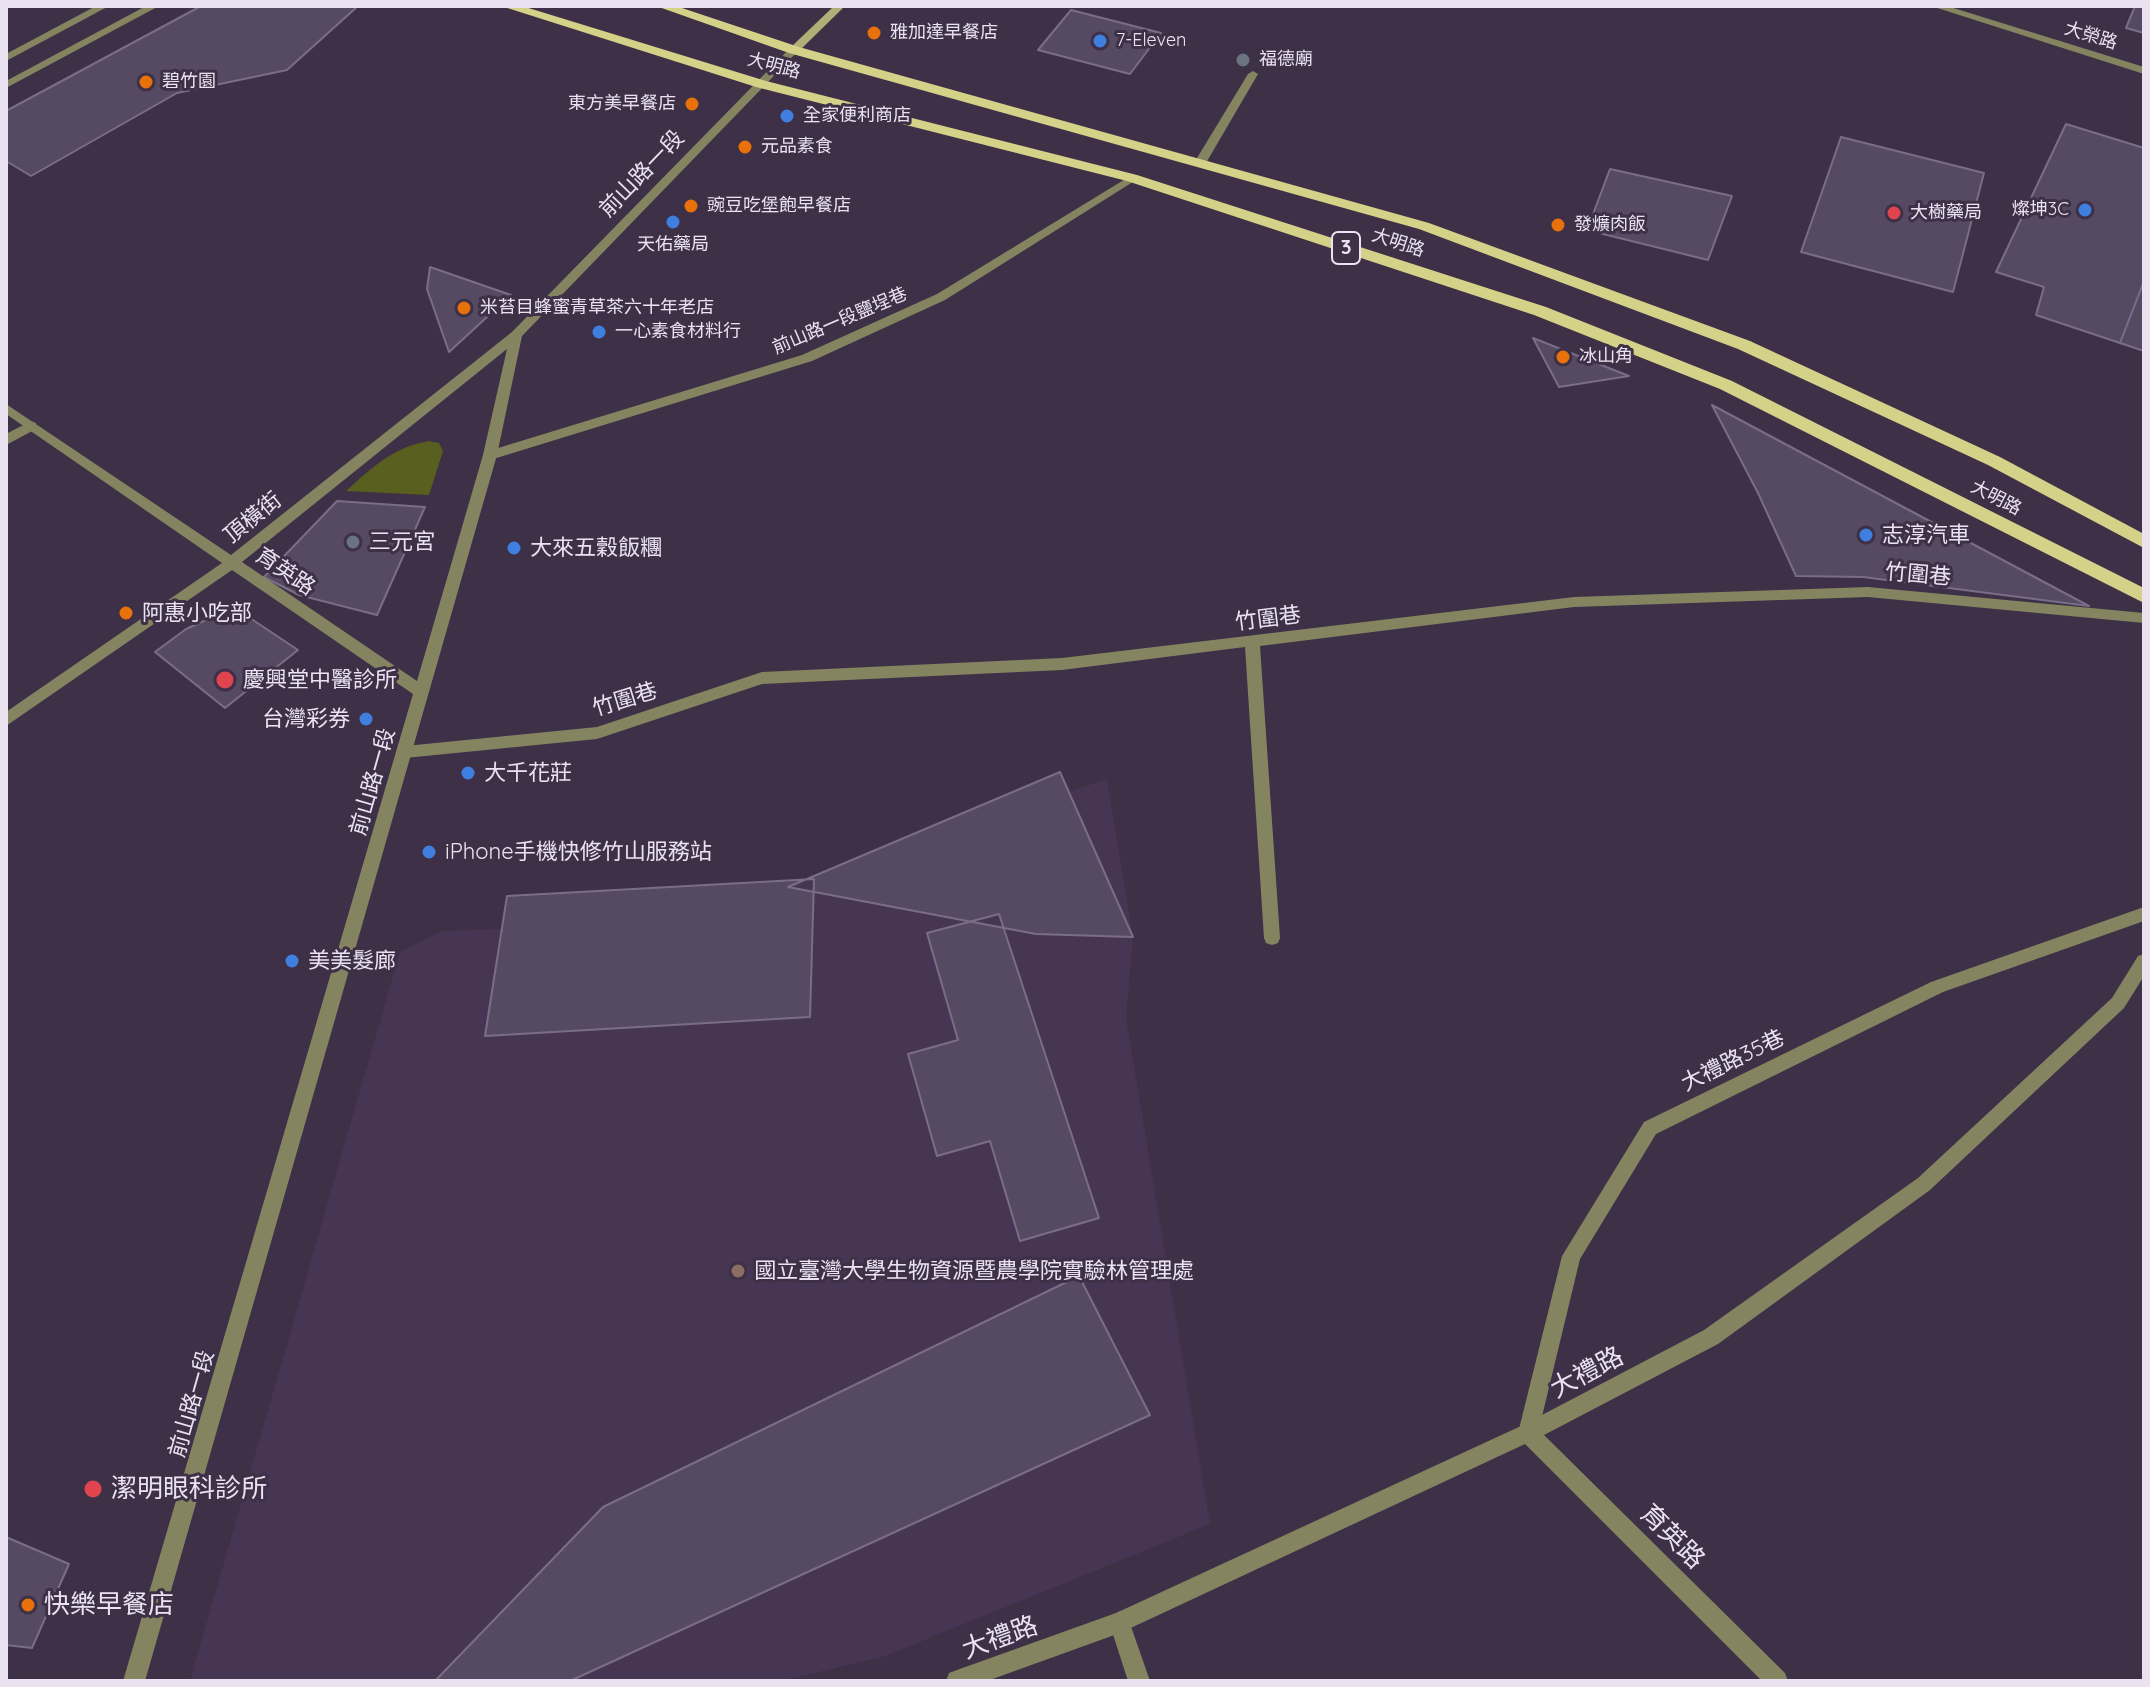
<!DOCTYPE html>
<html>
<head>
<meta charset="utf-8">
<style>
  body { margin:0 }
  #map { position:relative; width:2150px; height:1687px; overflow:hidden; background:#3d3047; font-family:Quicksand,sans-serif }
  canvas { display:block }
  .frame { position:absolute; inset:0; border:8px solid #eae2f1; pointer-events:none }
</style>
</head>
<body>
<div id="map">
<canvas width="2150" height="1687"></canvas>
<div class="frame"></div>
</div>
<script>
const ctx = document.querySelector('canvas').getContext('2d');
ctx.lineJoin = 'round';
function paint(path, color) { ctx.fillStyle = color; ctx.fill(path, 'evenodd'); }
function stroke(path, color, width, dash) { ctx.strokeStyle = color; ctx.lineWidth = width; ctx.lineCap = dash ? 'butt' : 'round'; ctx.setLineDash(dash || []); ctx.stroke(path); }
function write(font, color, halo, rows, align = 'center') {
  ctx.font = font + ' Quicksand,"Noto Sans TC",sans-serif'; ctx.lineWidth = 6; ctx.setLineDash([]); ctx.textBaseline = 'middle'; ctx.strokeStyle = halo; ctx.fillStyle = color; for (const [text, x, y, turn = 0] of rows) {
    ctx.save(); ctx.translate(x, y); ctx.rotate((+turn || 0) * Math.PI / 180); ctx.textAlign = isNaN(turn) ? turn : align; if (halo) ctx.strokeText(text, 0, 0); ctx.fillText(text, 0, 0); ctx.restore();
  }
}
paint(new Path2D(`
  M 1107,779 L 1133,937 L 1126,1018 L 1210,1524 L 885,1656 L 781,1681 L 190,1681 L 400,952 L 442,931 L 533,928 L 788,887 Z`), '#473653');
paint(new Path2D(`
  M 429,441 L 439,443 L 443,451 L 429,495 L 346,491 C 371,468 395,446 429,441 Z`), '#595f1e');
const building = new Path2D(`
  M 201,6 L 358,6 L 287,70 L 177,93 L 31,176 L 6,161 L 6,111 Z
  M 2135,6 L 2144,6 L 2144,33 L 2126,28 Z
  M 1071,10 L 1161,33 L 1130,74 L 1038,50 Z
  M 2066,124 L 2144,148 L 2144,281 L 2120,343 L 2036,315 L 2044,287 L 1996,272 Z
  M 1841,137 L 1984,173 L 1953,292 L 1801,252 Z
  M 1610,169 L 1732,196 L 1708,260 L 1587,230 Z
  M 430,267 L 511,295 L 449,352 L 427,289 Z
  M 2144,281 L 2144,351 L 2120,343 Z
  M 1533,338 L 1629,376 L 1559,387 Z
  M 1712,405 L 2089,606 L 1863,577 L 1796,576 L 1758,493 Z
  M 337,501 L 425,507 L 377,615 L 299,595 L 264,577 Z
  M 215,616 L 247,616 L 298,650 L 225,708 L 155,652 L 186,629 Z
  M 1060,772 L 1133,937 L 1036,934 L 788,887 Z
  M 814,879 L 810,1017 L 485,1036 L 507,896 Z
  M 999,914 L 1099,1218 L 1020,1241 L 990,1141 L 937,1156 L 908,1054 L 958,1040 L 927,933 Z
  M 1079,1276 L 1150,1415 L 570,1681 L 435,1681 L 603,1507 Z
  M 6,1537 L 69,1564 L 32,1648 L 6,1645 Z`);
paint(building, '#564a63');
stroke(building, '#7a6d87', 2);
paint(new Path2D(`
  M 96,6 L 109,6 L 6,61 L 6,54 Z
  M 146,6 L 159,6 L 6,88 L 6,81 Z
  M 1253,71 L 1258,74 L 1206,163 L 1196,165 L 1194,163 L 1248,74 Z
  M 1132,175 L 1138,178 L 1136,180 L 945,300 L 812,361 L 490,460 L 483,455 L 485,452 L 802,355 L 937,294 Z
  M 31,421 L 36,423 L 36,429 L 6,445 L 6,434 Z
  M 1868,587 L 2144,613 L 2144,623 L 1868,597 L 1574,607 L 1260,646 L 1280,938 L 1278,943 L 1272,945 L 1266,943 L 1264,938 L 1245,647 L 1062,670 L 762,684 L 597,739 L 405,758 L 397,752 L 405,746 L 597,727 L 762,672 L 1062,658 L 1574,597 Z
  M 2144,907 L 2144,921 L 1943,992 L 1656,1134 L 1580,1259 L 1538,1433 L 1535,1440 L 1528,1443 L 1521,1440 L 1518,1433 L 1562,1256 L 1644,1122 L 1931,982 Z
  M 1120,1611 L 1127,1615 L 1150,1681 L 1128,1681 L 1109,1622 L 1113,1615 Z`), '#858461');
paint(new Path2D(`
  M 1931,6 L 1947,6 L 2144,67 L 2144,74 Z
  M 790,48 L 799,50 L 522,336 L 497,455 L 145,1681 L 123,1681 L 413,694 L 232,570 L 6,726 L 6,712 L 222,563 L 6,414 L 6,404 L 231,555 L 512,332 ZM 507,349 L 483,455 L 417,681 L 242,562 Z
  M 2144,954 L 2144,976 L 2124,1008 L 1930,1190 L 1718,1344 L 1544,1435 L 1785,1673 L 1788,1681 L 1762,1681 L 1525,1444 L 1120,1633 L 987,1681 L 946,1681 L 949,1673 L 957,1670 L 1116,1613 L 1521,1426 L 1704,1330 L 1918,1178 L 2112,998 L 2138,956 Z`), '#858461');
paint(new Path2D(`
  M 834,6 L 845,6 L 798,52 L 790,52 L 790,48 Z`), '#b1af77');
paint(new Path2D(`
  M 501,6 L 522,6 L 766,81 L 1137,175 L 1546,307 L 1732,381 L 2144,588 L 2144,603 L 1720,389 L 1534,315 L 1127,181 L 756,87 Z
  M 656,6 L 676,6 L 799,47 L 1429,223 L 1750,341 L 2000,457 L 2144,534 L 2144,548 L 1988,465 L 1738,349 L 1419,229 L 789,53 Z`), '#d4d188');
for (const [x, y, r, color] of [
  [874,33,8,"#e8710a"],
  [1100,41,8,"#3f7fe0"],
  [1243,60,8,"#6b7280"],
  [146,82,8,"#e8710a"],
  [692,104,8,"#e8710a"],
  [787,116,8,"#3f7fe0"],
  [745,147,8,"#e8710a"],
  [691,206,8,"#e8710a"],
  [2085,210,8,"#3f7fe0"],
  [1894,213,8,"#e0444e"],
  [673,222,8,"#3f7fe0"],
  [1558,225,8,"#e8710a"],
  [464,308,8,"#e8710a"],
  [599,332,8,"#3f7fe0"],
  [1563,357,8,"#e8710a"],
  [1866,535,8,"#3f7fe0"],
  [353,542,8,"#6b7280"],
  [514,548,8,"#3f7fe0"],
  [126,613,8,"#e8710a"],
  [225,680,10,"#e0444e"],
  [366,719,8,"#3f7fe0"],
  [468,773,8,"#3f7fe0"],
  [429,852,8,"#3f7fe0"],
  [292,961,8,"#3f7fe0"],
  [738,1271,8,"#8d6e63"],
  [93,1489,10,"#e0444e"],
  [28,1605,8,"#e8710a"]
]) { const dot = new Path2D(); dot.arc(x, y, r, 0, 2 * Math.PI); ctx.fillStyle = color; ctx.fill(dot); stroke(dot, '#3d3047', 3); }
write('18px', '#eae2f1', '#3d3047', [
  ["雅加達早餐店",890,33],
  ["7-Eleven",1116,41],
  ["福德廟",1259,60],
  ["碧竹園",162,82],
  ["東方美早餐店",676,104,"right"],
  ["全家便利商店",803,116],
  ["元品素食",761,147],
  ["豌豆吃堡飽早餐店",707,206],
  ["燦坤3C",2069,210,"right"],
  ["大樹藥局",1910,213],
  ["發爌肉飯",1574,225],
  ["天佑藥局",673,245,"center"],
  ["米苔目蜂蜜青草茶六十年老店",480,308],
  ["一心素食材料行",615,332],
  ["冰山角",1579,357]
], 'left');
write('18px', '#eae2f1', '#3d3047', [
  ["大榮路",2091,36,17],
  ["大明路",774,66,15],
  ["大明路",1398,243,18],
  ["前山路一段鹽埕巷",840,321,-23],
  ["大明路",1996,498,27]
]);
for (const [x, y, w] of [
  [1346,248,28]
]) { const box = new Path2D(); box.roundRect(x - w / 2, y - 16, w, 32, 6); ctx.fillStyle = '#3d3047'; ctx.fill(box); stroke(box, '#eae2f1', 2); }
write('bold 20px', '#eae2f1', null, [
  ["3",1346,248]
]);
write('22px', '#eae2f1', '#3d3047', [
  ["前山路一段",642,174,-46],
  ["頂橫街",253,518,-39],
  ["育英路",285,572,34],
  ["竹圍巷",1918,575,5],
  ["竹圍巷",1268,619,-7],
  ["竹圍巷",625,700,-17],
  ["前山路一段",373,782,-74],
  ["大禮路35巷",1733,1061,-26],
  ["前山路一段",192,1404,-74]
]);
write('22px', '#eae2f1', '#3d3047', [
  ["志淳汽車",1882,535],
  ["三元宮",369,542],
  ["大來五穀飯糰",530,548],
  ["阿惠小吃部",142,613],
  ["慶興堂中醫診所",243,680],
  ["台灣彩券",350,719,"right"],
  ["大千花莊",484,773],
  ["iPhone手機快修竹山服務站",445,852],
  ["美美髮廊",308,961],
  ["國立臺灣大學生物資源暨農學院實驗林管理處",754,1271]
], 'left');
write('26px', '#eae2f1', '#3d3047', [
  ["大禮路",1587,1373,-28],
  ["育英路",1672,1537,45],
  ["大禮路",1000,1638,-20]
]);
write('26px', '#eae2f1', '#3d3047', [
  ["潔明眼科診所",111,1489],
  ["快樂早餐店",44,1605]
], 'left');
</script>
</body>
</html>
